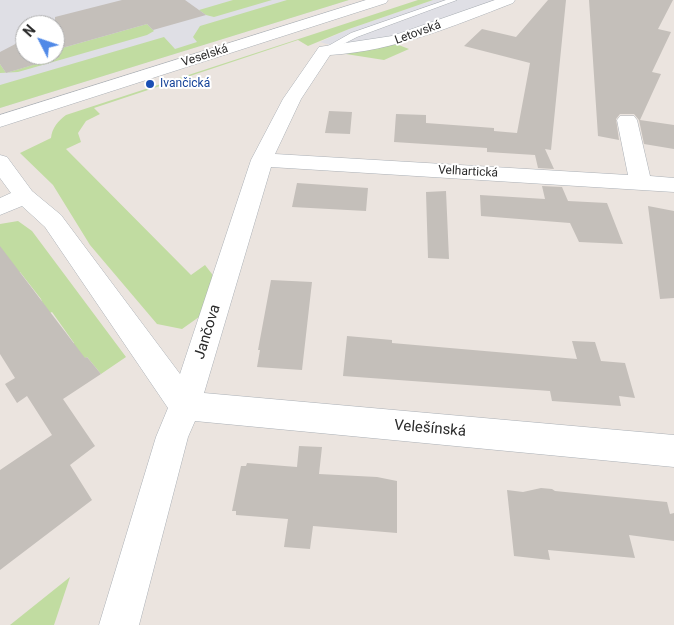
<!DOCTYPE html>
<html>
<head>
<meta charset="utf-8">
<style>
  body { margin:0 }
  #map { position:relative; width:674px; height:625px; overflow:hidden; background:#ebe4df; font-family:Roboto,sans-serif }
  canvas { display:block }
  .north { position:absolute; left:15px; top:15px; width:50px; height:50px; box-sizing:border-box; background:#fff; border:1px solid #aaa; border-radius:50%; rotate:311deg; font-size:14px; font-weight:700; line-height:20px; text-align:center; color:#2b2b2b }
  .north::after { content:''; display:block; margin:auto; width:18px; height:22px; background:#5089e7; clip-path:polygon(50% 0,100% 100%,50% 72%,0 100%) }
</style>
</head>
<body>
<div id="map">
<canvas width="674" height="625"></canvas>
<div class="north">N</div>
</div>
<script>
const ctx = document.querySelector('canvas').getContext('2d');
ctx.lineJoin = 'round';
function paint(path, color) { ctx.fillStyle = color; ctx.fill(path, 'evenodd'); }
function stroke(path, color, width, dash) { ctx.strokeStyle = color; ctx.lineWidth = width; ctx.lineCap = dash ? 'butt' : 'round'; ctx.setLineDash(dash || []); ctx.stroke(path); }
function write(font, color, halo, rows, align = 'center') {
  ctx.font = font + ' Roboto,sans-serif'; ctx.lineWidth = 4; ctx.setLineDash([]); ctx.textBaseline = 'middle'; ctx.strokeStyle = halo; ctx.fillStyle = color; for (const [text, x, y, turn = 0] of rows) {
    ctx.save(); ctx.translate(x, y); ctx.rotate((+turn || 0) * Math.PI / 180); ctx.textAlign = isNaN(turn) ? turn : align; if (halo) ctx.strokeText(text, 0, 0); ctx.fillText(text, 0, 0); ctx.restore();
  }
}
paint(new Path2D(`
  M 0,0 L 349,0 L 0,108 ZM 25,25 L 55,25 L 55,55 L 25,55 Z
  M 433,0 L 495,0 L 384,41 L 337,47 L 320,42 L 349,29 Z`), '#dfdfe5');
paint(new Path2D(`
  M 233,0 L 272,0 L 214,17 L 206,15 L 199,10 Z
  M 287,0 L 349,0 L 0,108 L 0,85 L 164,37 L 175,49 L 197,42 L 193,37 L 200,26 Z
  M 418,0 L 433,0 L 349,29 L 308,46 L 298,40 L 94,108 L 100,114 L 86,121 L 78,133 L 81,142 L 66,149 L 191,275 L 205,265 L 212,274 L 213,286 L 206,312 L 182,329 L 157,324 L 90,245 L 53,185 L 20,153 L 51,138 C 52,128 58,121 66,115 Z
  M 147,24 L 154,31 L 147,35 L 18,72 L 0,73 L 0,64 L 6,73 L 59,57 L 55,50 Z
  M 396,44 L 409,49 L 384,60 L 333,52 Z
  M 18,221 L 32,231 L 126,357 L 101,374 L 87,357 L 81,361 L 70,346 L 74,343 L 52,312 L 46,315 L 41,299 L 20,272 L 15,274 L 0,249 L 0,224 Z
  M 70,577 L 54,625 L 10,625 Z`), '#c1dca1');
paint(new Path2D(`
  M 122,0 L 185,0 L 206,15 L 153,30 L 147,24 L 55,50 L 55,25 L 51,25 L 55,23 L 55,17 Z
  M 548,0 L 566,0 L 551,150 L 545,149 L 554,169 L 538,168 L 535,155 L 487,152 L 487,148 L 394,142 L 396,114 L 426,115 L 426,123 L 494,128 L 494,131 L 517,133 L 530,63 L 464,46 L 482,29 L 516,37 Z
  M 589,0 L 673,0 L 658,29 L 671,32 L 652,72 L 661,74 L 640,120 L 674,125 L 674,149 L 644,144 L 639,120 L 634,114 L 620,114 L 616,119 L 619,140 L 598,136 Z
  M 25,39 L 25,55 L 55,55 L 55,51 L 60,57 L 6,73 L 0,64 L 0,52 Z
  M 329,111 L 352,112 L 350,134 L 325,133 Z
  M 297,183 L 368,188 L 366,211 L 292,207 Z
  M 542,186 L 562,187 L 568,201 L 607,203 L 623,244 L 579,242 L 570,223 L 481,216 L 480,195 L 545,199 Z
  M 446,191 L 449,259 L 428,258 L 426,192 Z
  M 648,206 L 674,211 L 674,298 L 660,299 Z
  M 0,246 L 85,358 L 87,357 L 101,374 L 63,399 L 95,446 L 70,465 L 92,500 L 0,570 L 0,470 L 52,435 L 27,396 L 17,403 L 5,384 L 15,378 L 0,354 Z
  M 271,280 L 312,282 L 302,370 L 257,367 L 260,350 L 258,350 Z
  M 347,336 L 392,340 L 392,343 L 577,359 L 572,341 L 595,342 L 601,361 L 625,363 L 635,398 L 619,396 L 621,406 L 552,401 L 550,391 L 343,376 Z
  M 299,446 L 322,447 L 319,474 L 377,477 L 397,481 L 397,533 L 313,526 L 310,549 L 284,547 L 288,519 L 236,515 L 236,511 L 232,511 L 241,466 L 246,466 L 247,463 L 297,467 Z
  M 541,488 L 552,489 L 555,491 L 667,502 L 670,514 L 674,513 L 674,541 L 629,535 L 635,558 L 548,550 L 550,560 L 514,556 L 507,490 L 523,492 Z`), '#c4bfba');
const service = new Path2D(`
  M 446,0 L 457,0 L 357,37 L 328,52 L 321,50 L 351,33 Z`);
const minor = new Path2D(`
  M 495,0 L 515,0 L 513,3 C 453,26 395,51 330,55 L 301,99 L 275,154 L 628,175 L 617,120 L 620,116 L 634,116 L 637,120 L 650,176 L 674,178 L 674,192 L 271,167 L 204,393 L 674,435 L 674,467 L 195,421 L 188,437 L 139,625 L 99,625 L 156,437 L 168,408 L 45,227 L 22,206 L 0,215 L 0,198 L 11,193 L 0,178 L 0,155 L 7,157 L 32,191 L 61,215 L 180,374 L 251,160 L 283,99 L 319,47 L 392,36 Z`);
const tertiary = new Path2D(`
  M 366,0 L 388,0 L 386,3 L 0,127 L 0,115 Z`);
stroke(service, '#abb0b6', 1);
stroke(minor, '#abb0b6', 1);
stroke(tertiary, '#abb0b6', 1);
paint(service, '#fff');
paint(minor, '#fff');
paint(tertiary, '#fff');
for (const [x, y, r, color] of [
  [150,84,5,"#1a4fb4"]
]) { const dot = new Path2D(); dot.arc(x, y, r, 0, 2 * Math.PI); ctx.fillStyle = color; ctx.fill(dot); stroke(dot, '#fff', 2); }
write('12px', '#2b2b2b', '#fff', [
  ["Letovská",418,33,-20],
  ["Veselská",205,56,-18],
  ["Velhartická",468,172,3]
]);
write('12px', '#164399', '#fff', [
  ["Ivančická",160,84]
], 'left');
write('15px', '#2b2b2b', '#fff', [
  ["Jančova",208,332,-73],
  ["Velešínská",430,429,5]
]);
</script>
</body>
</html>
